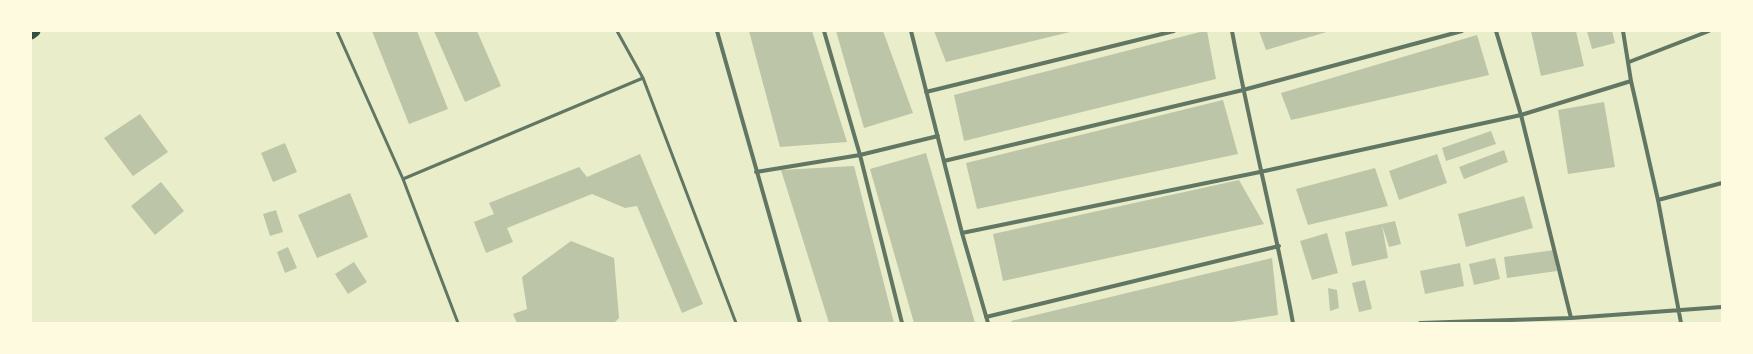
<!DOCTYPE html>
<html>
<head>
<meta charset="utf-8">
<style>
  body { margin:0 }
  #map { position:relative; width:1753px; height:354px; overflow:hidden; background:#e9edc9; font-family:Overpass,sans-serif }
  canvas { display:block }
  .frame { position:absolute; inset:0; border:32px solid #fefae0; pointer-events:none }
</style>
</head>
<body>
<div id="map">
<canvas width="1753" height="354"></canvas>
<div class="frame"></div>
</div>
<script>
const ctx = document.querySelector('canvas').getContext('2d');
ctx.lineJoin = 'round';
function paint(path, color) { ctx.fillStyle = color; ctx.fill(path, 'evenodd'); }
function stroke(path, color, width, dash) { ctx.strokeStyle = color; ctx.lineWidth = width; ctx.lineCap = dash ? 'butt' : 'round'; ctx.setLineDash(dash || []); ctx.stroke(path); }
paint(new Path2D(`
  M 372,31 L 417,31 L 448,109 L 409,124 Z
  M 434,31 L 477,31 L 501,86 L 465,102 Z
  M 749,31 L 812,31 L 847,142 L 780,147 Z
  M 836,31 L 883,31 L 913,113 L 864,128 Z
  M 934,31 L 1070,31 L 1070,32 L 946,62 Z
  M 1204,31 L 1207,31 L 1216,79 L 964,141 L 954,95 Z
  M 1259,31 L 1330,31 L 1266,50 Z
  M 1531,31 L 1576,31 L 1584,66 L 1541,76 Z
  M 1587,31 L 1612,31 L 1615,43 L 1592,49 Z
  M 1477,35 L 1489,75 L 1291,120 L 1281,93 Z
  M 1223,100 L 1238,154 L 977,209 L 966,163 Z
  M 1604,102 L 1615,167 L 1568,174 L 1558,110 Z
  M 140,114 L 168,152 L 133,176 L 104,138 Z
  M 1491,131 L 1496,144 L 1446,161 L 1442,148 Z
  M 285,143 L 297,172 L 273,182 L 261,153 Z
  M 1504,150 L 1508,162 L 1464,179 L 1459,167 Z
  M 926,153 L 975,323 L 914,323 L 870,169 Z
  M 640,154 L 703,304 L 682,313 L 637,206 L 625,208 L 592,194 L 507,228 L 513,242 L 486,253 L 474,222 L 494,214 L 489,203 L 579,167 L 587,177 Z
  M 1437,154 L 1447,183 L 1399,200 L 1389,171 Z
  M 854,166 L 894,323 L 829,323 L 781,170 Z
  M 1375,168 L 1388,206 L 1308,225 L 1296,189 Z
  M 1239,180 L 1264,224 L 1003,281 L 993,234 Z
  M 161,182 L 184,211 L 155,235 L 131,206 Z
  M 350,193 L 368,237 L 317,258 L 298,215 Z
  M 1524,196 L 1533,228 L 1466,247 L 1458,214 Z
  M 276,210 L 283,232 L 270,236 L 263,214 Z
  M 1395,221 L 1401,244 L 1389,247 L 1382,225 L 1388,258 L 1352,266 L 1345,232 Z
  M 1327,233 L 1338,273 L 1312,280 L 1300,241 Z
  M 571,241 L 614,258 L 619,318 L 614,323 L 517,323 L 513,314 L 527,309 L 522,277 Z
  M 288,247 L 297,268 L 285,273 L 277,252 Z
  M 1554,250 L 1557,271 L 1507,278 L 1504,257 Z
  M 1272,258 L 1278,315 L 1225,323 L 1012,323 L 1011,321 Z
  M 1495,258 L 1500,279 L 1474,285 L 1469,264 Z
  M 354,262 L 367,282 L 348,294 L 335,274 Z
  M 1460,263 L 1464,286 L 1425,294 L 1420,271 Z
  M 1365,280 L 1372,309 L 1359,312 L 1352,283 Z
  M 1328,288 L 1337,290 L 1339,308 L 1330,311 Z`), '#bcc5a7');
stroke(new Path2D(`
  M 337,31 L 403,179 L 458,323
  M 617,31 L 643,78 L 736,323
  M 403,179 L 643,78`), '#617663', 3);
stroke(new Path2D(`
  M 717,31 L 800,323
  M 824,31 L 860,155 L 902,323
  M 911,31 L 962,233 L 988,323
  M 1232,31 C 1250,129 1275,225 1293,323
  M 1496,31 L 1521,115 L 1571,318
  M 1623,31 L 1631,81 L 1658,200 L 1681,323
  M 1629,62 L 1709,31
  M 926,92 L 1174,31
  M 944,161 L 1243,90 L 1462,31
  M 756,172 L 860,155 L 938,136
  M 1658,200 L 1722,183
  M 962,233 L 1260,172 L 1521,115 L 1631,81
  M 986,317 L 1279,246
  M 1420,323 L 1571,318 L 1722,307`), '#617663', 4);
stroke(new Path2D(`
  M 31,34 L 35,31`), '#344e41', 11);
</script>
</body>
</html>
